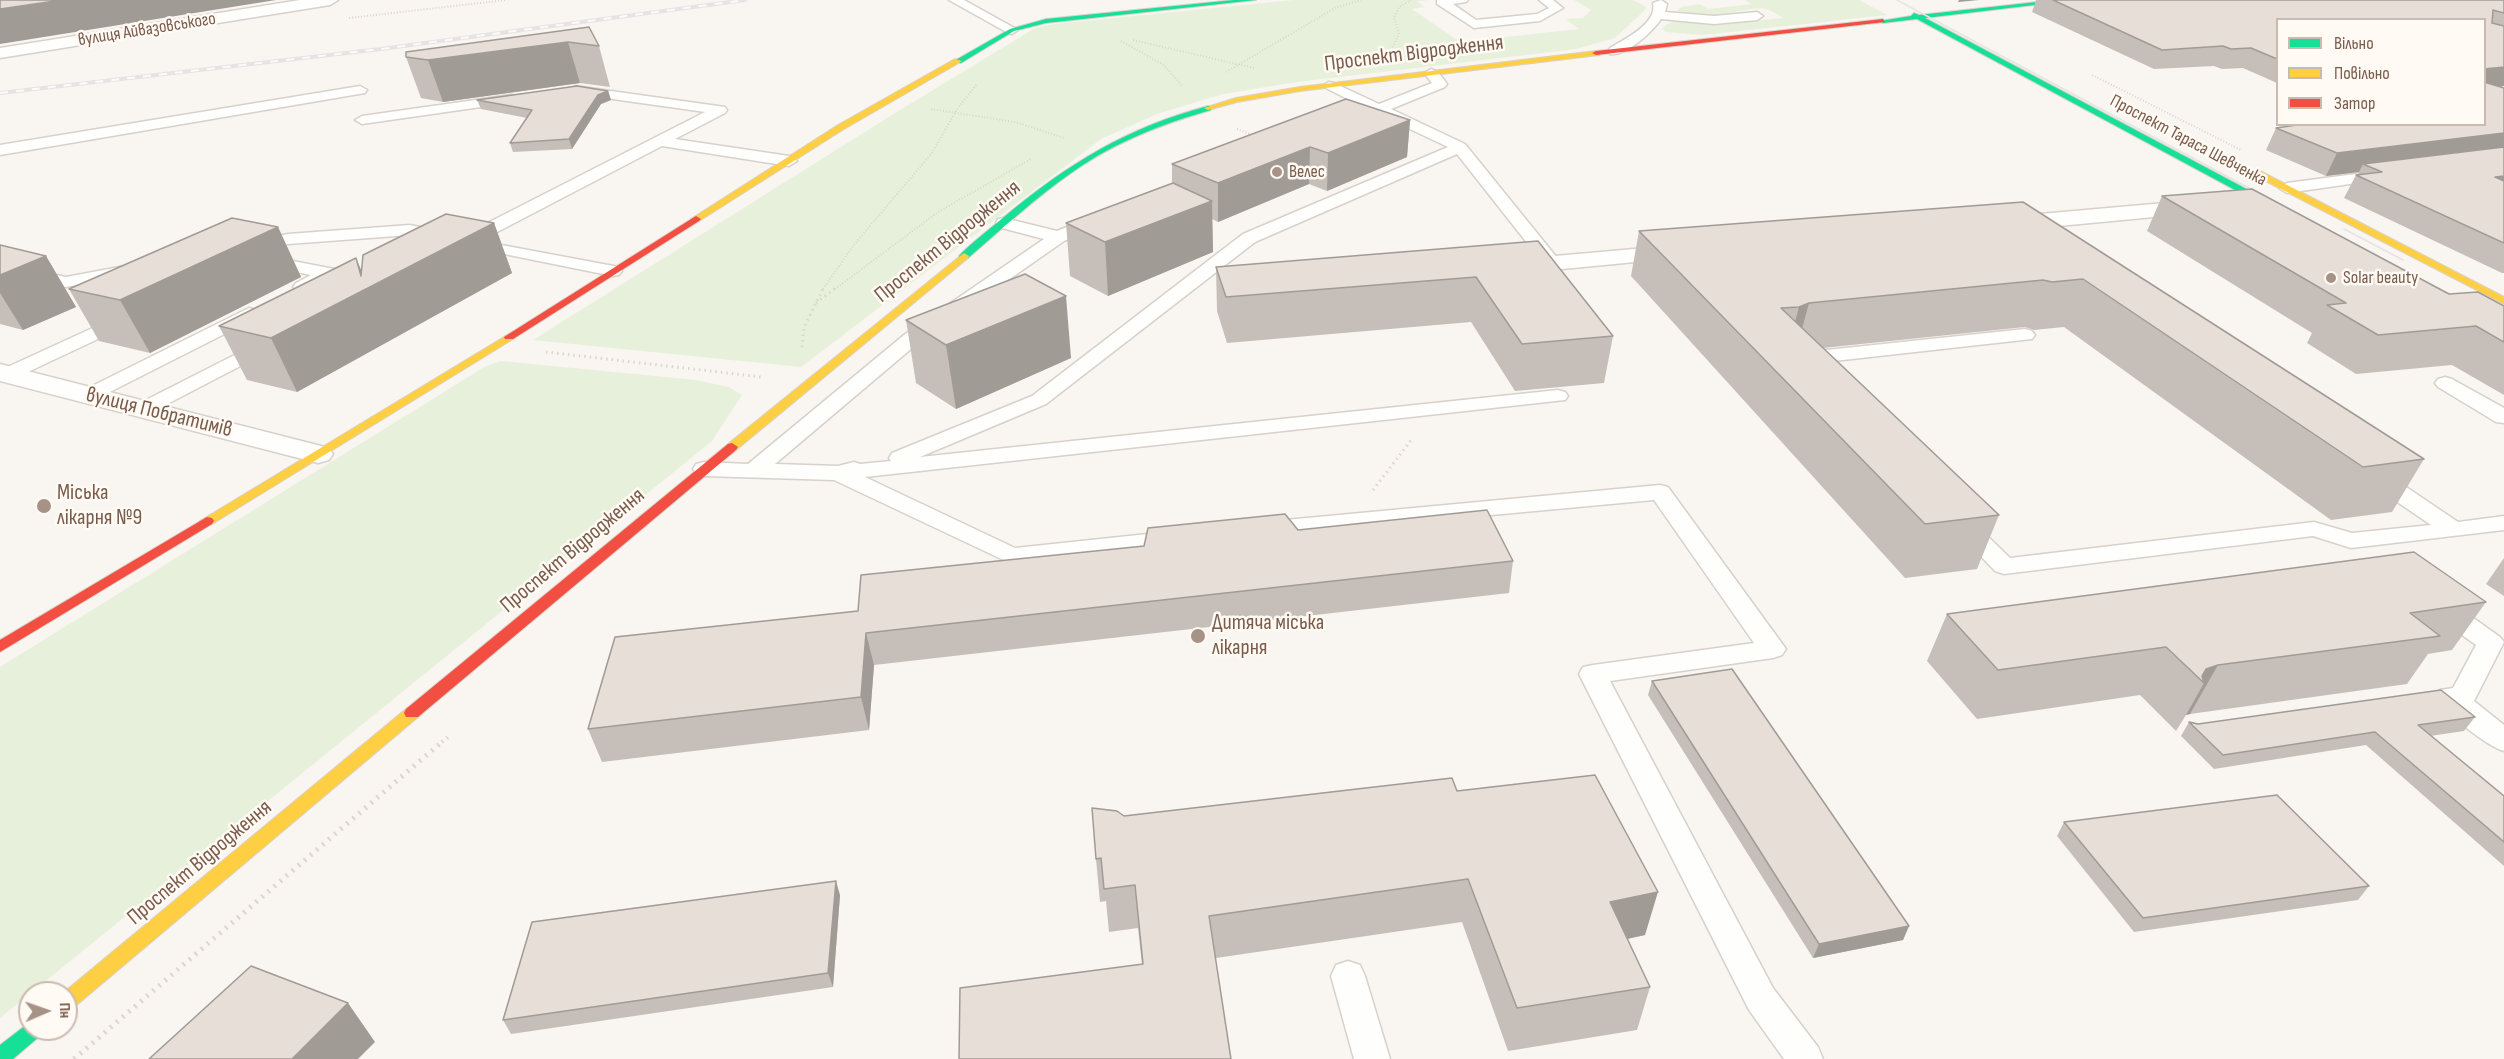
<!DOCTYPE html>
<html>
<head>
<meta charset="utf-8">
<style>
  body { margin:0 }
  #map { position:relative; width:2504px; height:1059px; overflow:hidden; background:#f9f5f0; font-family:"Sofia Sans Condensed",sans-serif }
  canvas { display:block }
  .legend { position:absolute; left:2276px; top:18px; width:210px; height:108px; box-sizing:border-box; background:#fffaf3; border:2px solid #cabbb1; margin:0; padding:8px 10px; list-style:none; font-size:18px; color:#7a5c4d }
  .legend li { display:flex; align-items:center; gap:12px; height:30px }
  .legend b { width:30px; border:2px solid #cabbb1 }
  .north { position:absolute; left:18px; top:981px; width:60px; height:60px; box-sizing:border-box; background:#fffaf3; border:2px solid #cabbb1; border-radius:50%; rotate:88deg; font-size:16px; font-weight:700; line-height:24px; text-align:center; color:#7a5c4d }
  .north::after { content:''; display:block; margin:auto; width:21px; height:27px; background:#a69286; clip-path:polygon(50% 0,100% 100%,50% 72%,0 100%) }
</style>
</head>
<body>
<div id="map">
<canvas width="2504" height="1059"></canvas>
<ul class="legend">
<li><b style="height:8px;background:#16e098"></b>Вільно</li>
<li><b style="height:8px;background:#ffcf43"></b>Повільно</li>
<li><b style="height:8px;background:#f24e42"></b>Затор</li>
</ul>
<div class="north">Пн</div>
</div>
<script>
const ctx = document.querySelector('canvas').getContext('2d');
ctx.lineJoin = 'round';
function paint(path, color) { ctx.fillStyle = color; ctx.fill(path, 'evenodd'); }
function stroke(path, color, width, dash) { ctx.strokeStyle = color; ctx.lineWidth = width; ctx.lineCap = dash ? 'butt' : 'round'; ctx.setLineDash(dash || []); ctx.stroke(path); }
function write(font, color, halo, rows, align = 'center') {
  ctx.font = font + ' "Sofia Sans Condensed",sans-serif'; ctx.lineWidth = 5; ctx.setLineDash([]); ctx.textBaseline = 'middle'; ctx.strokeStyle = halo; ctx.fillStyle = color; for (const [text, x, y, turn = 0] of rows) {
    ctx.save(); ctx.translate(x, y); ctx.rotate((+turn || 0) * Math.PI / 180); ctx.textAlign = isNaN(turn) ? turn : align; if (halo) ctx.strokeText(text, 0, 0); ctx.fillText(text, 0, 0); ctx.restore();
  }
}
paint(new Path2D(`
  M 1294,0 L 1429,0 L 1417,1 L 1424,7 L 1412,9 L 1460,42 L 1579,29 L 1566,19 L 1583,18 L 1591,10 L 1574,0 L 1633,0 L 1646,7 L 1645,10 L 1615,38 L 1576,49 L 1297,82 L 1223,94 L 1157,114 L 1101,139 L 801,367 L 533,340 L 892,115 L 1035,28 L 1054,24 Z
  M 1745,0 L 1859,0 L 1887,15 L 1703,35 L 1667,32 L 1662,29 L 1667,24 L 1680,20 L 1718,25 L 1783,18 C 1778,15 1771,10 1766,9 C 1744,5 1692,28 1677,10 L 1682,7 L 1699,4 L 1708,9 L 1752,4 Z
  M 501,361 L 696,380 L 729,387 L 742,395 L 712,441 L 0,1018 L 0,667 L 486,366 Z`), '#e7f0db');
const lane = new Path2D(`
  M 949,0 L 964,0 L 1018,30 L 1012,34 L 1008,33 Z
  M 1437,0 L 1468,0 L 1466,2 L 1453,4 L 1476,20 L 1537,14 L 1549,8 L 1539,0 L 1553,0 L 1563,8 L 1540,21 L 1474,28 L 1437,4 Z
  M 1661,0 L 1667,4 L 1665,12 L 1714,16 L 1757,12 L 1763,16 L 1757,20 L 1714,24 L 1661,19 C 1653,31 1626,57 1610,54 L 1609,51 L 1610,48 C 1625,39 1658,23 1653,3 Z
  M 1431,69 C 1438,71 1443,78 1447,84 L 1445,87 L 1391,109 L 1465,144 L 1558,259 L 1561,263 L 1558,267 L 1546,267 L 1457,154 L 1255,242 L 1046,404 L 920,457 L 1558,390 L 1565,392 L 1568,396 L 1565,400 L 865,477 L 1015,548 L 1176,531 L 1185,533 L 1188,538 L 1185,543 L 1176,545 L 1012,564 L 834,480 L 704,476 L 696,474 L 693,469 L 696,464 L 704,462 L 748,464 L 904,335 L 1044,239 L 998,227 L 996,223 L 998,219 L 1004,218 L 1057,231 L 1091,217 L 1103,217 L 1105,221 L 1103,225 L 1064,241 L 918,343 L 775,464 L 838,466 L 854,462 L 860,464 L 891,461 L 889,458 L 892,453 L 1032,396 L 1243,234 L 1448,147 L 1378,114 L 1355,124 L 1345,124 L 1343,121 L 1345,118 L 1367,109 L 1322,86 L 1329,82 L 1334,83 L 1379,104 L 1432,83 L 1424,73 Z
  M 360,86 L 367,90 L 365,93 L 0,155 L 0,145 Z
  M 575,86 L 725,107 L 727,110 L 725,113 L 675,139 L 789,156 L 797,161 L 789,166 L 662,146 L 480,241 L 619,267 L 622,271 L 619,275 L 613,276 L 410,235 L 288,244 L 252,251 L 246,250 L 243,246 L 246,242 L 288,234 L 410,225 L 462,236 L 705,112 L 570,93 L 568,90 Z
  M 511,95 L 516,96 L 518,99 L 516,102 L 362,124 L 355,120 L 362,116 Z
  M 2386,170 L 2394,175 L 2392,178 L 2287,193 L 2279,188 L 2287,183 Z
  M 267,256 L 329,268 L 335,269 L 338,273 L 335,277 L 308,291 L 296,291 L 293,287 L 296,283 L 311,275 L 261,265 L 258,261 L 261,257 Z
  M 0,263 L 66,277 L 130,265 L 136,266 L 139,270 L 136,274 L 130,275 L 66,287 L 0,273 Z
  M 249,308 L 256,310 L 258,314 L 256,318 L 96,399 L 89,401 L 82,399 L 79,395 L 82,391 Z
  M 123,314 L 130,316 L 133,320 L 130,324 L 15,378 L 8,380 L 0,377 L 1,370 Z
  M 2025,329 L 2032,331 L 2035,335 L 2032,339 L 1798,365 L 1791,363 L 1788,359 L 1791,355 L 1798,353 Z
  M 266,339 L 273,341 L 276,345 L 273,349 L 150,413 L 143,415 L 136,413 L 132,409 L 136,405 Z
  M 2445,377 L 2452,379 L 2504,408 L 2504,423 L 2496,422 L 2438,387 L 2435,383 L 2438,379 Z
  M 2376,470 L 2384,472 L 2458,522 L 2504,516 L 2504,530 L 2351,548 L 2313,536 L 2004,574 L 1995,571 L 1950,524 L 1954,519 L 1962,517 L 1970,519 L 2010,558 L 2314,522 L 2352,533 L 2431,525 L 2368,482 L 2365,477 L 2368,472 Z
  M 1660,485 L 1668,487 L 1786,649 L 1782,655 L 1773,658 L 1610,681 L 1773,988 L 1818,1047 L 1823,1059 L 1784,1059 L 1749,1010 L 1579,674 L 1583,667 L 1593,665 L 1754,643 L 1654,500 L 1264,536 L 1256,534 L 1252,529 L 1256,524 L 1264,522 Z
  M 2442,600 L 2451,602 L 2500,637 L 2504,642 L 2474,701 L 2504,725 L 2504,751 C 2486,746 2446,713 2436,697 L 2440,690 L 2453,688 L 2476,645 L 2433,614 L 2429,608 L 2433,602 Z
  M 1348,961 L 1360,965 L 1365,976 L 1390,1059 L 1354,1059 L 1331,976 L 1336,965 Z`);
const street = new Path2D(`
  M 300,0 L 338,0 L 330,5 L 0,58 L 0,48 Z
  M 2199,200 L 2207,202 L 2210,207 L 2207,212 L 2006,231 L 1998,229 L 1994,224 L 1998,219 L 2006,217 Z
  M 1679,245 L 1688,247 L 1691,252 L 1688,257 L 1510,274 L 1501,272 L 1498,267 L 1501,262 L 1510,260 Z
  M 0,364 L 329,448 L 333,454 L 329,460 L 318,463 L 0,381 Z`);
const fast = new Path2D(`
  M 1234,0 L 1256,0 L 1046,23 L 1014,31 L 961,63 L 954,61 L 1010,29 L 1046,19 Z
  M 2055,0 L 2076,0 L 1925,18 L 2284,209 L 2284,213 L 2278,213 L 1917,19 L 1883,23 L 1880,21 L 1911,16 L 1914,13 L 1919,15 Z
  M 1208,106 L 1211,106 L 1211,110 C 1162,124 1115,142 1074,171 C 1036,197 1002,229 968,258 L 960,258 L 959,256 C 972,242 989,230 1004,217 C 1067,164 1128,127 1208,106 Z
  M 30,1022 L 30,1029 L 44,1029 L 41,1035 L 13,1059 L 0,1059 L 0,1045 Z`);
const slow = new Path2D(`
  M 1596,51 L 1600,53 L 1599,55 L 1300,91 L 1237,102 L 1208,110 L 1204,108 L 1236,98 L 1300,87 Z
  M 955,59 L 962,61 L 844,129 L 699,221 L 691,219 L 838,125 Z
  M 2252,170 L 2258,170 L 2504,297 L 2504,304 L 2252,174 Z
  M 964,253 L 969,256 L 968,258 L 736,450 L 728,450 L 726,447 L 728,444 Z
  M 509,334 L 514,337 L 513,339 L 212,524 L 202,524 L 200,521 Z
  M 412,707 L 418,709 L 420,713 L 418,717 L 73,1008 L 66,1011 L 66,993 L 63,993 L 406,709 Z`);
const jam = new Path2D(`
  M 1883,19 L 1885,22 L 1596,55 L 1592,53 L 1596,51 Z
  M 696,216 L 701,219 L 699,221 L 513,339 L 505,339 L 504,337 Z
  M 732,443 L 738,447 L 736,450 L 418,717 L 406,717 L 404,713 L 406,709 L 728,444 Z
  M 207,517 L 212,518 L 214,521 L 212,524 L 0,652 L 0,640 Z`);
stroke(lane, '#d7d1cb', 3);
stroke(street, '#d7d1cb', 3);
stroke(fast, '#d9d2cb', 2);
stroke(slow, '#d9d2cb', 2);
stroke(jam, '#d9d2cb', 2);
stroke(new Path2D(`
  M 349,18 L 506,0
  M 1133,40 L 1254,68
  M 1121,41 L 1164,65 L 1183,87
  M 1391,50 L 1399,34 L 1394,17 L 1399,7 L 1411,0
  M 1226,72 L 1335,8 L 1361,0
  M 2092,75 L 2241,150
  M 931,109 L 1015,122 L 1064,138
  M 1237,129 L 1256,136
  M 823,289 L 853,246 L 932,153 L 957,109 L 977,84
  M 835,289 L 938,212 L 1031,159`), '#dcd5d0', 2, [1, 2]);
stroke(new Path2D(`
  M 816,303 L 837,287
  M 802,347 L 804,327 L 824,287
  M 546,352 L 762,377
  M 1373,490 L 1412,439`), '#dcd5d0', 3, [1.5, 4]);
stroke(new Path2D(`
  M 442,742 L 448,737`), '#dcd5d0', 4, [1.5, 4.5]);
stroke(new Path2D(`
  M 74,1059 L 443,741`), '#dcd5d0', 5, [2, 6]);
paint(lane, '#fefefd');
paint(street, '#fefefd');
paint(fast, '#16e098');
paint(slow, '#ffcf43');
paint(jam, '#f24e42');
stroke(new Path2D(`
  M 1897,0 L 2352,243
  M 2344,229 L 2403,260
  M 2386,261 L 2466,303`), '#e6e3e7', 1.5);
const rail = new Path2D(`
  M 0,93 L 381,49 L 745,0`);
stroke(rail, '#e6e3e7', 4);
stroke(rail, '#fffaf3', 2, [8]);
paint(new Path2D(`
  M 2036,0 L 2504,0 L 2504,86 L 2499,87 L 2504,88 L 2504,273 L 2502,273 L 2344,198 L 2356,175 L 2358,175 L 2359,172 L 2326,176 L 2266,150 L 2276,128 L 2484,124 L 2277,20 L 2277,83 L 2243,68 L 2222,69 L 2214,66 L 2154,69 L 2032,12 Z
  M 589,27 L 599,46 L 610,87 L 580,83 L 443,102 L 421,98 L 406,57 Z
  M 608,91 L 611,100 L 601,104 L 572,149 L 513,152 L 510,143 L 527,118 L 481,109 L 477,100 Z
  M 1410,120 L 1407,157 L 1327,191 L 1309,184 L 1218,222 L 1212,219 L 1213,252 L 1108,296 L 1070,276 L 1066,223 L 1172,183 L 1172,164 Z
  M 2162,196 L 2449,294 L 2504,306 L 2504,395 L 2452,365 L 2356,374 L 2307,343 L 2312,333 L 2147,231 Z
  M 2023,202 L 2424,459 L 2392,512 L 2331,520 L 2064,327 L 2034,330 L 2025,327 L 1823,348 L 1999,515 L 1977,569 L 1905,578 L 1631,276 L 1639,231 Z
  M 494,223 L 512,273 L 297,392 L 247,380 L 219,326 L 362,271 Z
  M 278,227 L 301,277 L 150,353 L 99,341 L 69,289 Z
  M 1538,241 L 1613,336 L 1604,383 L 1515,391 L 1471,322 L 1227,343 L 1217,311 L 1216,267 Z
  M 0,245 L 46,256 L 76,307 L 23,330 L 0,324 Z
  M 906,320 L 1071,358 L 956,409 L 916,383 Z
  M 1298,530 L 1513,561 L 1509,593 L 874,665 L 869,730 L 602,762 L 588,729 L 858,611 L 1144,546 Z
  M 2504,558 L 2504,596 L 2486,584 Z
  M 2486,602 L 2452,650 L 2428,654 L 2407,684 L 2190,714 L 2186,715 L 2176,731 L 2140,695 L 1977,719 L 1927,661 L 1947,614 Z
  M 1652,681 L 1909,926 L 1903,940 L 1813,958 L 1648,695 Z
  M 2475,717 L 2464,731 L 2430,736 L 2504,796 L 2504,866 L 2366,745 L 2214,769 L 2181,736 L 2189,722 L 2198,724 Z
  M 1457,791 L 1645,935 L 1627,939 L 1650,987 L 1637,1030 L 1508,1051 L 1462,922 L 1216,958 L 1142,965 L 1138,928 L 1109,932 L 1106,901 L 1100,902 L 1096,859 L 1124,816 Z
  M 2064,822 L 2369,886 L 2358,900 L 2134,932 L 2057,836 Z
  M 840,895 L 833,987 L 511,1034 L 503,1020 Z`), '#c6bfb9');
paint(new Path2D(`
  M 62,0 L 276,0 L 0,44 L 0,9 Z
  M 1959,0 L 1979,0 L 1958,2 Z
  M 568,42 L 580,83 L 443,102 L 428,60 Z
  M 2504,67 L 2504,86 L 2484,88 L 2484,69 Z
  M 608,91 L 611,100 L 601,104 L 572,149 L 569,139 L 598,95 Z
  M 1410,120 L 1407,157 L 1327,191 L 1328,153 Z
  M 2504,133 L 2504,153 L 2363,164 L 2359,172 L 2326,176 L 2337,153 Z
  M 1310,147 L 1309,184 L 1218,222 L 1218,183 Z
  M 2504,176 L 2504,197 L 2495,177 Z
  M 1212,201 L 1213,252 L 1108,296 L 1105,242 Z
  M 494,223 L 512,273 L 297,392 L 271,338 L 361,276 L 356,258 L 369,288 Z
  M 278,227 L 301,277 L 150,353 L 120,300 Z
  M 46,256 L 76,307 L 23,330 L 0,293 L 0,275 Z
  M 1066,296 L 1071,358 L 956,409 L 946,345 Z
  M 1809,303 L 1796,351 L 1786,355 L 1799,307 Z
  M 866,633 L 874,665 L 869,730 L 861,697 Z
  M 2218,665 L 2190,714 L 2186,715 L 2204,683 L 2200,679 L 2206,669 Z
  M 836,881 L 840,895 L 833,987 L 828,973 Z
  M 1658,892 L 1645,935 L 1599,945 L 1610,902 Z
  M 1909,926 L 1903,940 L 1813,958 L 1819,944 Z
  M 348,1003 L 375,1042 L 358,1059 L 292,1059 Z`), '#a19b96');
const building = new Path2D(`
  M 0,0 L 62,0 L 0,9 Z
  M 2053,0 L 2504,0 L 2504,13 L 2493,10 L 2492,23 L 2504,26 L 2504,67 L 2484,69 L 2484,20 L 2277,20 L 2277,59 L 2251,48 L 2231,49 L 2223,46 L 2162,50 Z
  M 589,27 L 599,46 L 568,42 L 428,60 L 406,57 L 406,52 Z
  M 2484,82 L 2504,88 L 2504,133 L 2337,153 L 2276,128 L 2304,124 L 2484,124 Z
  M 577,86 L 608,91 L 598,95 L 569,139 L 510,143 L 532,110 L 477,100 Z
  M 1346,99 L 1410,120 L 1328,153 L 1310,147 L 1218,183 L 1172,164 Z
  M 2504,147 L 2504,176 L 2495,177 L 2504,181 L 2504,243 L 2356,175 L 2382,172 L 2363,164 Z
  M 1173,183 L 1212,201 L 1105,242 L 1066,223 Z
  M 2252,189 L 2449,294 L 2478,292 L 2504,306 L 2504,342 L 2476,326 L 2378,335 L 2327,305 L 2346,303 L 2162,196 Z
  M 2023,202 L 2424,459 L 2363,467 L 2083,279 L 2052,282 L 2043,280 L 1809,303 L 1799,307 L 1781,308 L 1999,515 L 1925,524 L 1639,231 Z
  M 446,214 L 494,223 L 271,338 L 219,326 L 356,258 L 361,276 L 363,255 Z
  M 232,218 L 278,227 L 120,300 L 69,289 Z
  M 1538,241 L 1613,336 L 1522,344 L 1476,277 L 1226,297 L 1216,267 Z
  M 0,245 L 46,256 L 0,275 Z
  M 1025,274 L 1066,296 L 946,345 L 906,320 Z
  M 1487,510 L 1513,561 L 866,633 L 861,697 L 588,729 L 615,637 L 858,611 L 861,575 L 1144,546 L 1148,528 L 1285,514 L 1298,530 Z
  M 2414,552 L 2486,602 L 2410,613 L 2440,636 L 2218,665 L 2206,669 L 2202,676 L 2204,683 L 2166,647 L 1998,670 L 1947,614 Z
  M 1732,669 L 1909,926 L 1819,944 L 1652,681 Z
  M 2441,690 L 2475,717 L 2418,725 L 2504,796 L 2504,842 L 2375,732 L 2223,755 L 2189,722 L 2198,724 Z
  M 1595,775 L 1658,892 L 1610,902 L 1650,987 L 1517,1008 L 1468,879 L 1209,916 L 1231,1059 L 959,1059 L 960,988 L 1143,964 L 1135,885 L 1104,889 L 1101,858 L 1096,859 L 1092,808 L 1117,811 L 1124,816 L 1452,778 L 1457,791 Z
  M 2277,795 L 2369,886 L 2143,918 L 2064,822 Z
  M 836,881 L 828,973 L 503,1020 L 532,922 Z
  M 251,966 L 348,1003 L 292,1059 L 149,1059 Z`);
paint(building, '#e6ded7');
stroke(building, '#a19b96', 1.5);
for (const [x, y, r, color] of [
  [1277,172,6,"#a69286"],
  [2331,278,6,"#a69286"],
  [44,506,8,"#a69286"],
  [1198,636,8,"#a69286"]
]) { const dot = new Path2D(); dot.arc(x, y, r, 0, 2 * Math.PI); ctx.fillStyle = color; ctx.fill(dot); stroke(dot, '#fffaf3', 2); }
write('18px', '#7a5c4d', '#fffaf3', [
  ["вулиця Айвазовського",147,30,-9],
  ["Проспект Тараса Шевченка",2188,141,28]
]);
write('18px', '#7a5c4d', '#fffaf3', [
  ["Велес",1289,172],
  ["Solar beauty",2343,278]
], 'left');
write('22px', '#7a5c4d', '#fffaf3', [
  ["Проспект Відродження",1414,54,-7],
  ["Проспект Відродження",948,242,-39],
  ["вулиця Побратимів",159,413,14],
  ["Проспект Відродження",573,551,-40],
  ["Проспект Відродження",200,863,-40]
]);
write('22px', '#7a5c4d', '#fffaf3', [
  ["Міська",57,493],
  ["лікарня №9",57,518],
  ["Дитяча міська",1212,623],
  ["лікарня",1212,648]
], 'left');
</script>
</body>
</html>
